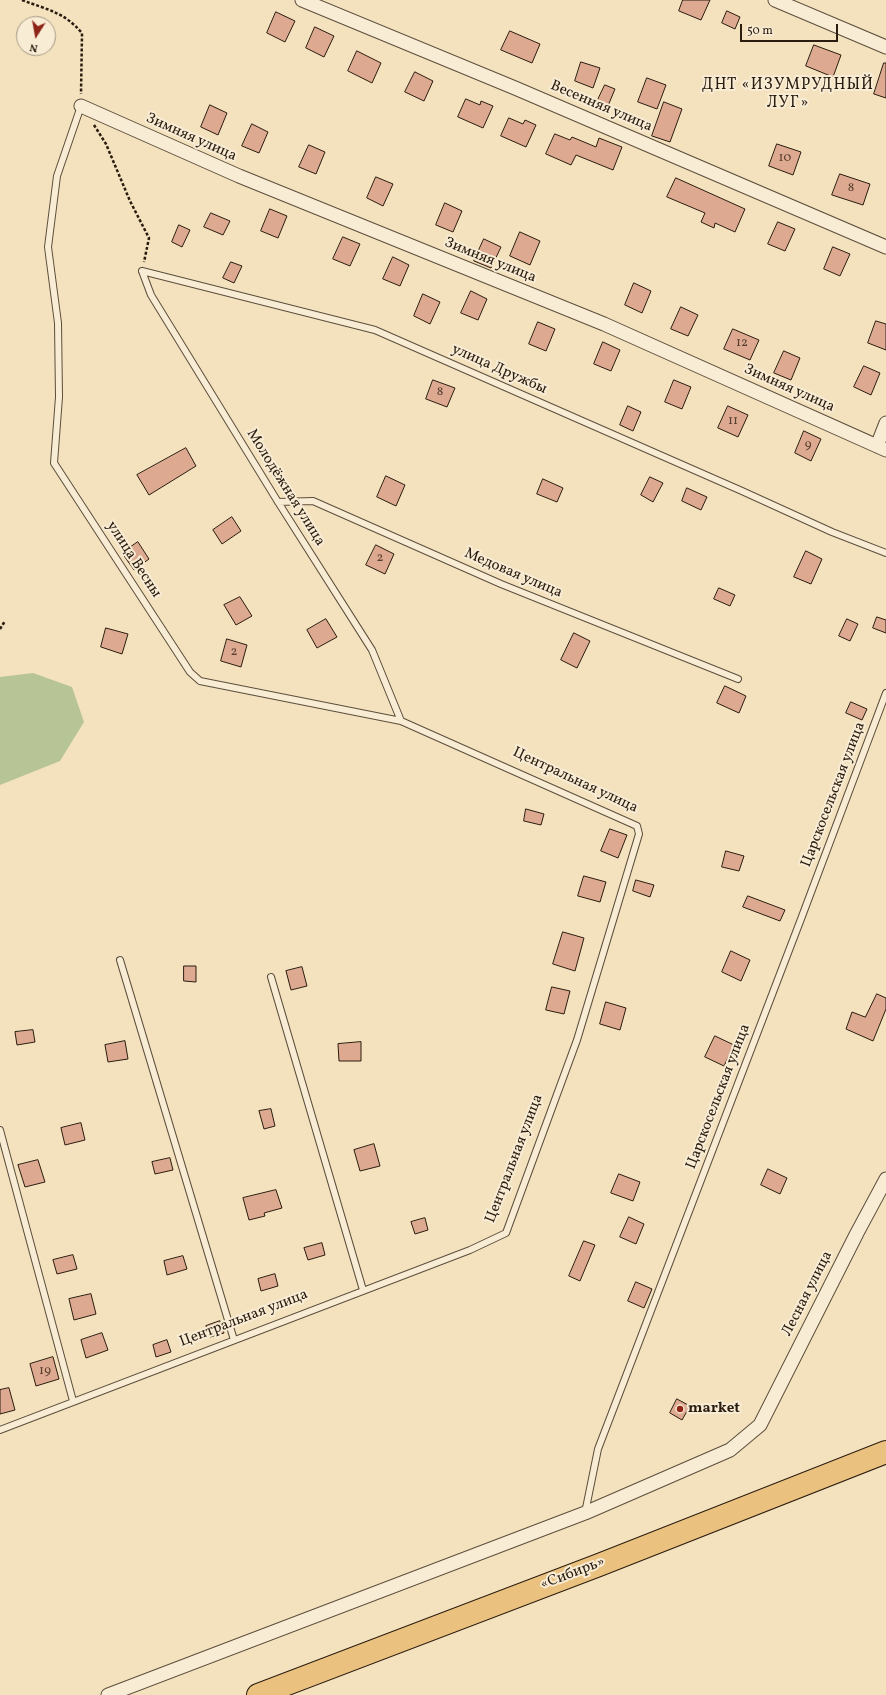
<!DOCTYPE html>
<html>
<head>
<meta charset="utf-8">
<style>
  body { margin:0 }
  #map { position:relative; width:886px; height:1695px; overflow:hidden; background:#f4e2be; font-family:Vollkorn,serif }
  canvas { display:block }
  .north { position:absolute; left:16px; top:16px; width:40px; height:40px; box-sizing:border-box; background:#f8ecd5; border:1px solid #a69986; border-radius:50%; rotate:191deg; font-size:11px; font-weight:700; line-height:16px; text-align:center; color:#2a1c0f }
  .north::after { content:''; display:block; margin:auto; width:14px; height:18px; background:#8f2418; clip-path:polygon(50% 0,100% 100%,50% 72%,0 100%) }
  .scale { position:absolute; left:740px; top:24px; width:98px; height:18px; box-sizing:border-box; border:2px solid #2a1c0f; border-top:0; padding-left:5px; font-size:12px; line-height:14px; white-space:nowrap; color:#2a1c0f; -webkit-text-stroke:3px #f8ecd5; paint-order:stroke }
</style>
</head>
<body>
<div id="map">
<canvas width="886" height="1695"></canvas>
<div class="north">N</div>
<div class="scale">50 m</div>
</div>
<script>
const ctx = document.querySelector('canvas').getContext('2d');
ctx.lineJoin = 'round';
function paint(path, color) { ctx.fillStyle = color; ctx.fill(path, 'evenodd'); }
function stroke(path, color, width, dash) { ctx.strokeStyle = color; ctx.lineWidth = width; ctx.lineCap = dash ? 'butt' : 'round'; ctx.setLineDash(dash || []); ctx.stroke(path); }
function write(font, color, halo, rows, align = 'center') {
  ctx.font = font + ' Vollkorn,serif'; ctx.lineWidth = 4; ctx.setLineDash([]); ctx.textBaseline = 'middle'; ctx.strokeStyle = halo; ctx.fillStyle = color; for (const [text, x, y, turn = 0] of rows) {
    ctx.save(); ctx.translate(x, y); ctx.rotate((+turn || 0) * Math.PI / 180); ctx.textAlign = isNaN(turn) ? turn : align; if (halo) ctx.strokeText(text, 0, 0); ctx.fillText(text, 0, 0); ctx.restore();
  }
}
paint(new Path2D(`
  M 33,673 L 72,687 L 84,722 L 60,761 L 0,785 L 0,677 Z`), '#b6c496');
const building = new Path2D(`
  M 683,0 L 710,0 L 701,20 L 679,11 Z
  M 727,11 L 740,17 L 735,29 L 722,23 Z
  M 276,12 L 295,21 L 285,42 L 267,33 Z
  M 315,27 L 334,36 L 324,57 L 306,48 Z
  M 510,31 L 540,44 L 532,63 L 501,50 Z
  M 814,45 L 841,55 L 833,77 L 806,66 Z
  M 357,51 L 381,63 L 372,83 L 348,71 Z
  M 581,62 L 600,68 L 593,88 L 575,81 Z
  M 884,63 L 886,63 L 886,98 L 874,94 Z
  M 415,72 L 433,81 L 424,101 L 405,92 Z
  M 647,78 L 666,85 L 657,109 L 638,102 Z
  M 605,85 L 615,89 L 605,113 L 594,108 Z
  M 466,99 L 480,105 L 481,101 L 493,106 L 483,128 L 458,117 Z
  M 664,102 L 682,109 L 670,142 L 652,136 Z
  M 210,105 L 227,113 L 218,135 L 201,127 Z
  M 509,118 L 523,124 L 525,120 L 536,125 L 526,147 L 501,136 Z
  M 252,124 L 268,132 L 259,153 L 242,146 Z
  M 555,134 L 570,140 L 572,137 L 596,147 L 599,138 L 622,147 L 613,170 L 576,155 L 571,165 L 546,154 Z
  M 777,144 L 801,152 L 793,175 L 769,166 Z
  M 309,145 L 325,152 L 316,174 L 299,167 Z
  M 840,174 L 870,184 L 863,205 L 832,195 Z
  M 376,177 L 393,184 L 383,206 L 367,198 Z
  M 676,178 L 745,209 L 735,232 L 715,223 L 714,228 L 701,222 L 705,213 L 667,197 Z
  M 445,203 L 462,211 L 453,232 L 436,225 Z
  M 270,209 L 287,216 L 278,238 L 261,231 Z
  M 211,213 L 230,221 L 223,235 L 204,227 Z
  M 778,222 L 795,229 L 785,251 L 768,244 Z
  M 179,225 L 190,230 L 182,247 L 172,242 Z
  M 520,232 L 540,241 L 530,265 L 510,256 Z
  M 343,237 L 360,244 L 350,266 L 333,259 Z
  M 484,239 L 501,247 L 491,268 L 474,261 Z
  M 833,247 L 850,254 L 840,276 L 824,269 Z
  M 393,257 L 409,265 L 400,286 L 383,279 Z
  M 231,262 L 242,266 L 234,283 L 223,278 Z
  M 634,283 L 651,291 L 642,313 L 625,305 Z
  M 471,291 L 487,299 L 478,320 L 461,313 Z
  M 423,294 L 440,302 L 430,324 L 414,316 Z
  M 681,307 L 698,315 L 688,336 L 671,329 Z
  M 876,321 L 886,324 L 886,350 L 868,343 Z
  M 538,322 L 555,329 L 546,351 L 529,344 Z
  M 733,329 L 759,340 L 750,360 L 724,349 Z
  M 603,342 L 620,350 L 611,371 L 594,364 Z
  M 784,351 L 800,358 L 791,380 L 774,373 Z
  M 864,366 L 880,373 L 871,395 L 854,387 Z
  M 433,380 L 455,388 L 447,407 L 426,399 Z
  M 674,380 L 691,387 L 682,409 L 665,402 Z
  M 628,406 L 641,412 L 633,431 L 620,425 Z
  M 728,406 L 748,415 L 738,437 L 718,428 Z
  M 804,431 L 821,439 L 811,461 L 795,453 Z
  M 186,448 L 196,466 L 149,495 L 137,475 Z
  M 386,476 L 405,485 L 396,506 L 377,497 Z
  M 650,477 L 663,483 L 653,502 L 641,495 Z
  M 543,479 L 563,488 L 557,502 L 537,494 Z
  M 687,488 L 707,497 L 701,510 L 682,501 Z
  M 232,517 L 241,531 L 222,544 L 213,530 Z
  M 138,542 L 149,559 L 134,570 L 122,553 Z
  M 376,545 L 394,554 L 385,574 L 366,565 Z
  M 806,551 L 822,559 L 811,584 L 794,577 Z
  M 719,588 L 735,595 L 730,606 L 714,599 Z
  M 240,597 L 252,616 L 236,625 L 224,605 Z
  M 877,617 L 886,620 L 886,633 L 873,628 Z
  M 326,619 L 337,637 L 317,648 L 307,630 Z
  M 847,619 L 858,624 L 850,641 L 839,636 Z
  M 106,628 L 128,634 L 122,654 L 101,647 Z
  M 574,633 L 590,641 L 577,668 L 561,660 Z
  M 227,639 L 247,645 L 241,667 L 221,661 Z
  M 725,686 L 746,696 L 739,713 L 717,703 Z
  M 851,702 L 867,709 L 862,720 L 846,713 Z
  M 526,809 L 544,814 L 541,825 L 524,821 Z
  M 610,829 L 627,835 L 618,858 L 601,851 Z
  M 726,851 L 744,856 L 739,871 L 722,867 Z
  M 584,876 L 606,882 L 600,902 L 578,896 Z
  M 636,880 L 654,885 L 650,897 L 633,891 Z
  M 748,896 L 785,910 L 780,921 L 743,907 Z
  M 563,932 L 584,938 L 575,971 L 553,964 Z
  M 731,951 L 750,960 L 741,981 L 722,972 Z
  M 184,966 L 196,966 L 196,982 L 184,981 Z
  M 302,967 L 307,986 L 291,990 L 286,971 Z
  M 552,987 L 570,991 L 564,1014 L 546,1010 Z
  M 877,994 L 886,998 L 886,1009 L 873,1041 L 846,1029 L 852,1012 L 865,1017 Z
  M 606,1002 L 626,1008 L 620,1030 L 600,1024 Z
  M 33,1030 L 35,1042 L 17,1045 L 15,1032 Z
  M 715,1036 L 734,1045 L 724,1066 L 705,1057 Z
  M 125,1041 L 128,1059 L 108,1062 L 105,1045 Z
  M 361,1042 L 361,1061 L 339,1061 L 338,1044 Z
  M 271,1109 L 275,1126 L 264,1129 L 259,1111 Z
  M 81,1123 L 85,1140 L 65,1145 L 61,1128 Z
  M 374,1144 L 380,1166 L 360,1171 L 354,1150 Z
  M 170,1158 L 173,1170 L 155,1174 L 152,1162 Z
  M 38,1160 L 45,1182 L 25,1187 L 18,1165 Z
  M 768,1169 L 787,1178 L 780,1194 L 761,1185 Z
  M 619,1174 L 640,1182 L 633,1201 L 611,1193 Z
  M 276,1190 L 282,1208 L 264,1213 L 265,1216 L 249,1220 L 243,1198 Z
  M 629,1217 L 644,1224 L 636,1244 L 620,1237 Z
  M 425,1218 L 428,1230 L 415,1234 L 411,1222 Z
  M 584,1241 L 595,1245 L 580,1281 L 569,1276 Z
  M 322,1243 L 325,1255 L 308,1260 L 304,1248 Z
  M 73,1255 L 77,1269 L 57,1274 L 53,1260 Z
  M 183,1256 L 187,1269 L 167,1275 L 164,1261 Z
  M 275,1274 L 278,1286 L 261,1291 L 258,1279 Z
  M 636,1282 L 652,1289 L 644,1308 L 628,1301 Z
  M 91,1294 L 96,1314 L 74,1320 L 69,1299 Z
  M 220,1321 L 224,1333 L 210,1337 L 206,1326 Z
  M 102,1333 L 108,1350 L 86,1358 L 81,1340 Z
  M 167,1340 L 171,1352 L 156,1357 L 153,1345 Z
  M 53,1357 L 59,1379 L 36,1386 L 30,1364 Z
  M 9,1388 L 15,1410 L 0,1414 L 0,1390 Z
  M 677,1399 L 690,1406 L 682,1420 L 670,1413 Z`);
paint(building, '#dda990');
stroke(building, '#2a1c0f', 1);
const lane = new Path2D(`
  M 142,271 L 375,330 L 742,491 L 832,532 L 886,553
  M 142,271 L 151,295 L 278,502 L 372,650 L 401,721
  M 278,502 L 313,501 L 501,584 L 738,679
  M 120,960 L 234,1340
  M 271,977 L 363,1290
  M 0,1130 L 73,1401
  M 0,1430 L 470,1250 L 506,1233 L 577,1040 L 639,834 L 637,826 L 401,721 L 200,681 L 190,672 L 54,463 L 59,397 L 58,323 L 48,247 L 57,176 L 81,106
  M 585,1513 L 598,1449 L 801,919 L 886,693`);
const street = new Path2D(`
  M 302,0 L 515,88 L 886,247
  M 775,0 L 886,47
  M 81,106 L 239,176 L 604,324 L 886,450
  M 877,446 L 886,423
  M 108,1695 L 585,1513 L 730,1450 L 760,1425 L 857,1233 L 886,1179`);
const highway = new Path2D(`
  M 258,1695 L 599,1565 L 886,1452`);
stroke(lane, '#5c4e3b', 8);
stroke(street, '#5c4e3b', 15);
stroke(highway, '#2a1c0f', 24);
stroke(new Path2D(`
  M 22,0 C 48,10 64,12 82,33 L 81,94
  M 94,125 L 106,144 L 130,201 L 149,238 L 144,262
  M 0,629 L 5,621`), '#2a1c0f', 2.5, [3, 2]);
stroke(lane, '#f8ecd5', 6);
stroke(street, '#f8ecd5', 13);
stroke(highway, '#eac17f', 22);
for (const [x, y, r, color] of [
  [680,1409,4,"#8f2418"]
]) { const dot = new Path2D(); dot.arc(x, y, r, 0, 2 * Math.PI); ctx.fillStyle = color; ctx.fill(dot); stroke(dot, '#f8ecd5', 1.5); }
write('13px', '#573f2f', null, [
  ["10",785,159],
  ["8",851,189],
  ["12",742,344],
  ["8",440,393],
  ["11",733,422],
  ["9",808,446],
  ["2",380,559],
  ["2",234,653],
  ["19",45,1372]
]);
write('15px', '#2a1c0f', '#f8ecd5', [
  ["Весенняя улица",601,107,23],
  ["Зимняя улица",191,138,24],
  ["Зимняя улица",490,261,22],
  ["улица Дружбы",499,370,24],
  ["Зимняя улица",789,389,24],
  ["Молодёжная улица",285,488,58],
  ["улица Весны",133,560,57],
  ["Медовая улица",513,574,23],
  ["Центральная улица",575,781,25],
  ["Царскосельская улица",834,795,-69],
  ["Царскосельская улица",719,1097,-69],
  ["Центральная улица",515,1159,-69],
  ["Лесная улица",808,1294,-63],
  ["Центральная улица",244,1319,-21],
  ["«Сибирь»",573,1574,-21]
]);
write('bold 15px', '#2a1c0f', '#f8ecd5', [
  ["market",688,1409]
], 'left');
ctx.letterSpacing = '1px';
write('16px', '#2a1c0f', '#f8ecd5', [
  ["ДНТ «ИЗУМРУДНЫЙ",788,86],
  ["ЛУГ»",788,104]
]);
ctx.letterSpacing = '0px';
</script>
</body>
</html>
